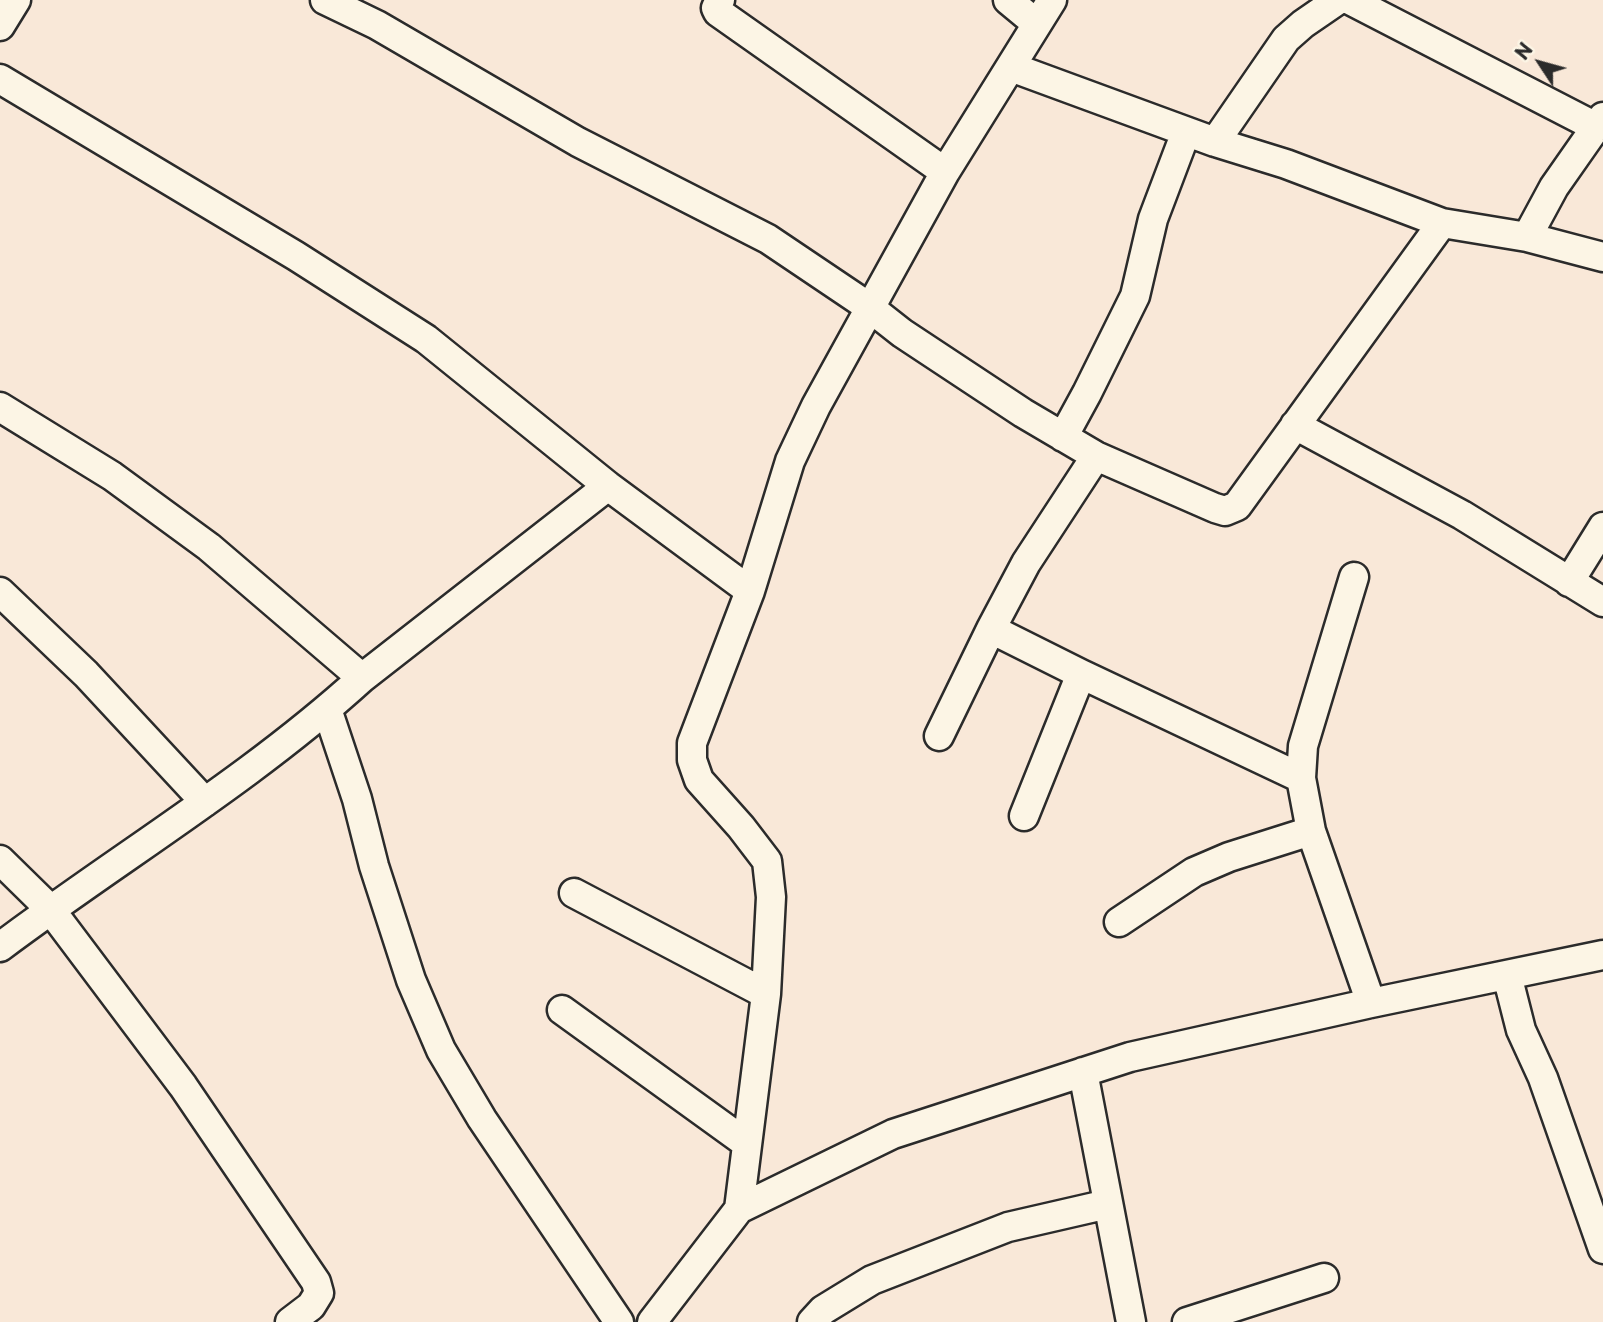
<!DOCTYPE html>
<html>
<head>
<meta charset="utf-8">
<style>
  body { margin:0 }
  #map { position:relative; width:1603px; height:1322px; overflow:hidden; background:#f9e8d8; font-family:"Playpen Sans",sans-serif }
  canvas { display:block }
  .north { position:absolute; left:1505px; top:28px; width:70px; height:70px; -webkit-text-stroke:5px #fcf5e5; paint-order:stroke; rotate:306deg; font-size:19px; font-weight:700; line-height:28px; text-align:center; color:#2b2b2b }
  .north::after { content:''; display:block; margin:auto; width:24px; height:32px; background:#2b2b2b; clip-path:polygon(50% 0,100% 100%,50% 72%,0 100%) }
</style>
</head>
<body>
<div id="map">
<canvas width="1603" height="1322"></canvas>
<div class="north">N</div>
</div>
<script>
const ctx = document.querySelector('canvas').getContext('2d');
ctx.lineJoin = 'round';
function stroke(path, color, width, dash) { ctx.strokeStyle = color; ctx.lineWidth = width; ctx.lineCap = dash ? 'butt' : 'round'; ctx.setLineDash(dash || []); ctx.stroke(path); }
const street = new Path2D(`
  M 325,0 L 377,25 L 578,142 L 768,239 L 869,307 L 902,333 L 1023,413 L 1096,456 L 1215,508 L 1225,511 L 1237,506 L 1442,223
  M 720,0 L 716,8 L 718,12 L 945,172
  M 1008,0 L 1037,24
  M 1350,0 L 1596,127
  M 0,26 L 16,0
  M 1011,67 L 1215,142 L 1286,164 L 1442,223 L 1527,237 L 1603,257
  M 0,79 L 296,256 L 426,339 L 608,486 L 750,591
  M 1215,142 L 1286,39 L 1303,24 L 1338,0
  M 1527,237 L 1554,187 L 1603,117
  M 0,407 L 112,476 L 209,547 L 362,678
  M 1295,425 L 1462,515 L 1603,602
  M 1063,437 L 1087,393 L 1135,296 L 1153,219 L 1186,132
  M 1354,577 L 1303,746 L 1301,778 L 1311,831 L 1371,1003
  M 1569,582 L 1603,527
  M 0,592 L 86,674 L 205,802
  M 991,629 L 1081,674 L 1301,778
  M 327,709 L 357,799 L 374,866 L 411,980 L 441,1050 L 482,1119 L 619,1322
  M 939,736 L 991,629 L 1026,563 L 1096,456
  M 1024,816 L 1081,674
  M 0,860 L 50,909 L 183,1086 L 316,1282 L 319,1293 L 311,1306 L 290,1322
  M 574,893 L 766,994
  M 1119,922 L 1194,872 L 1229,857 L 1311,831
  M 0,947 C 120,857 251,779 362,678 L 608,486
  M 1507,975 L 1521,1030 L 1543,1078 L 1603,1249
  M 562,1010 L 746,1143
  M 1083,1072 L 1131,1322
  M 739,1209 L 766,994 L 771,897 L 767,861 L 741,827 L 699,780 L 692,760 L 692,743 L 750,591 L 790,461 L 816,406 L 945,172 L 1052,0
  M 652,1322 L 739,1209 L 893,1134 L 1130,1057 L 1371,1003 L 1603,955
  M 812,1322 L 823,1310 L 872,1280 L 1008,1227 L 1108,1204
  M 1187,1322 L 1324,1278`);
stroke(street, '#2b2b2b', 33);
stroke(street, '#fcf5e5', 28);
</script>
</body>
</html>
